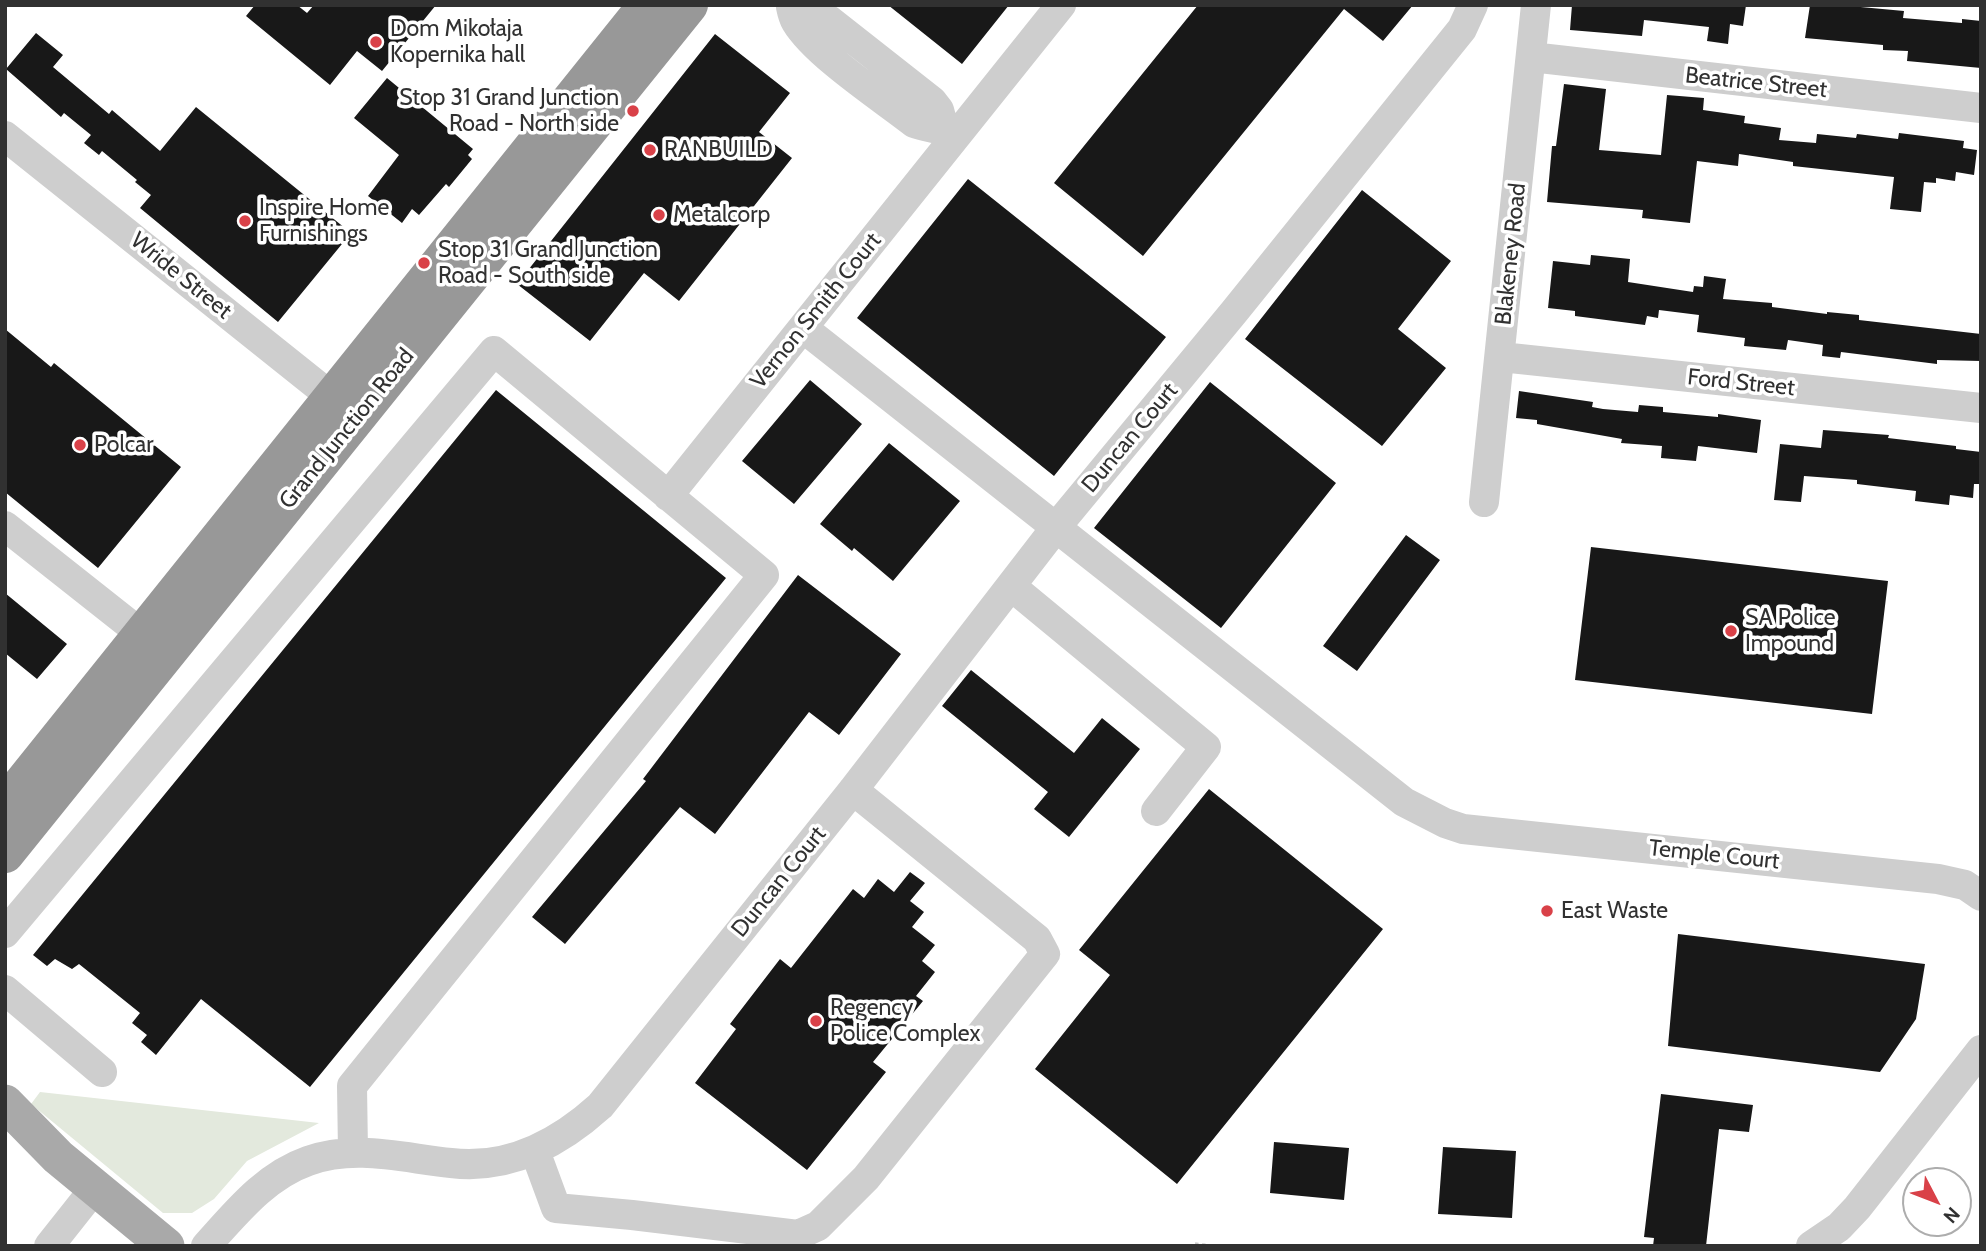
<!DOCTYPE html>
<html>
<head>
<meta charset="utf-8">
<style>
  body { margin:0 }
  #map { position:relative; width:1986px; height:1251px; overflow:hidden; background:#fff; font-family:Cabin,sans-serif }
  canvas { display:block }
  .frame { position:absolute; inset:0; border:7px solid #313131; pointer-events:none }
  .north { position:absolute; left:1902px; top:1167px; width:70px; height:70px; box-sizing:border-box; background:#fff; border:2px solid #adadad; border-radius:50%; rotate:132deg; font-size:19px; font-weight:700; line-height:28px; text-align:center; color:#313131 }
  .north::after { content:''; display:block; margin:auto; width:24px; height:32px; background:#d94148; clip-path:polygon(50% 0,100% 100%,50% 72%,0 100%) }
</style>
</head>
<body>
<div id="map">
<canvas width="1986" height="1251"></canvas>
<div class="frame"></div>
<div class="north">N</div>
</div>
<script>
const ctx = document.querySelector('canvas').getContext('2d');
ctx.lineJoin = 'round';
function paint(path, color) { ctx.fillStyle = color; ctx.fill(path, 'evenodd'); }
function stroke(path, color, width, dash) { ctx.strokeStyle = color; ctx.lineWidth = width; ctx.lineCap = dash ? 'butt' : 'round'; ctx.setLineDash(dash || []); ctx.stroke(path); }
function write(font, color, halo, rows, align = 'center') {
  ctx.font = font + ' Cabin,sans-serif'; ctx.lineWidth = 7; ctx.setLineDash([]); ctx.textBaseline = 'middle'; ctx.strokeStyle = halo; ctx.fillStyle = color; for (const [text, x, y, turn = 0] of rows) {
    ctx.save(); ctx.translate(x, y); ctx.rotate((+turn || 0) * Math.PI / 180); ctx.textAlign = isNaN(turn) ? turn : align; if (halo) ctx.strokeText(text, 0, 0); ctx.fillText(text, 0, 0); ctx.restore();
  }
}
paint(new Path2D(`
  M 40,1092 L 319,1123 L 247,1161 L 214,1199 L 192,1213 L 163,1213 L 31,1104 Z`), '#e3e9dd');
paint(new Path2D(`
  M 255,5 L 297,5 L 307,13 L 314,5 L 436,5 L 382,71 L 357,51 L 330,85 L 246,16 Z
  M 888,5 L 1009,5 L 962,64 Z
  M 1198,5 L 1413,5 L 1383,41 L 1344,9 L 1143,256 L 1054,183 Z
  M 1572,5 L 1746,5 L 1743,26 L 1730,24 L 1728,44 L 1707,41 L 1709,27 L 1644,20 L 1642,36 L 1570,30 Z
  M 1810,5 L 1839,5 L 1904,11 L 1903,18 L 1962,23 L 1962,19 L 1981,21 L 1981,68 L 1907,61 L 1908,51 L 1883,50 L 1883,45 L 1805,38 Z
  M 36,33 L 63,55 L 53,67 L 109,114 L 112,110 L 160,151 L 196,107 L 351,233 L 278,322 L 140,208 L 151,195 L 135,182 L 137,180 L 102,151 L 99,155 L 84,143 L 91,135 L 64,113 L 61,117 L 6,69 Z
  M 715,34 L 790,93 L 759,132 L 792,158 L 679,301 L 644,273 L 590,341 L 517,284 Z
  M 387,78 L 473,149 L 468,155 L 472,159 L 449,187 L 446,184 L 419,215 L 412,209 L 402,223 L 368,196 L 399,155 L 354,118 Z
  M 1564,84 L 1606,89 L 1599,150 L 1661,155 L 1667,95 L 1704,98 L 1703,110 L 1745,116 L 1744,123 L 1781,128 L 1779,140 L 1816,143 L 1817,134 L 1856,138 L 1857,134 L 1898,139 L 1899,133 L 1964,141 L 1963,148 L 1977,150 L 1974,175 L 1956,172 L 1955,181 L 1936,178 L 1936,183 L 1924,182 L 1921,212 L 1890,209 L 1894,177 L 1793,166 L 1793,162 L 1739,154 L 1738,166 L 1697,161 L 1690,223 L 1642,218 L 1643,210 L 1547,202 L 1552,146 L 1556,146 Z
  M 968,179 L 1166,337 L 1054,476 L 857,318 Z
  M 1362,190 L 1451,261 L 1398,329 L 1446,368 L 1382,446 L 1245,339 Z
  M 1591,255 L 1630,259 L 1628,282 L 1693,292 L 1694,286 L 1703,287 L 1704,276 L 1726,279 L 1723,299 L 1772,303 L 1772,307 L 1827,314 L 1827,312 L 1859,315 L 1859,320 L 1981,334 L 1981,361 L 1937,360 L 1937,364 L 1841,352 L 1840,358 L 1822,356 L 1823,345 L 1788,340 L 1786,350 L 1744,346 L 1745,338 L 1697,332 L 1699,315 L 1659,310 L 1658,318 L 1647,316 L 1645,325 L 1575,316 L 1575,311 L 1548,308 L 1553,261 L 1590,265 Z
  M 5,329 L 51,367 L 54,363 L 181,467 L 98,568 L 5,492 Z
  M 810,380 L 862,424 L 794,504 L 742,461 Z
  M 1210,382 L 1336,483 L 1221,628 L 1094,528 Z
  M 496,390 L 726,578 L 310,1087 L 201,999 L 156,1055 L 141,1042 L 147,1035 L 132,1023 L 140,1013 L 79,964 L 72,969 L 55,959 L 47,966 L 33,955 Z
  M 1519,391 L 1593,402 L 1592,407 L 1603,409 L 1638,412 L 1639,405 L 1663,407 L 1663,412 L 1718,417 L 1718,414 L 1761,420 L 1757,453 L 1698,446 L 1696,461 L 1661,458 L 1662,446 L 1621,443 L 1622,439 L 1537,424 L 1537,420 L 1516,418 Z
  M 1823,430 L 1889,435 L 1888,438 L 1956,446 L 1956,449 L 1981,452 L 1981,484 L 1974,484 L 1973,498 L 1950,495 L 1949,505 L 1915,501 L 1916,491 L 1857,484 L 1857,480 L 1804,476 L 1801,502 L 1774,500 L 1780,444 L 1821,448 Z
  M 889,443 L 960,501 L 893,581 L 854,548 L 852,551 L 820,524 Z
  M 1406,535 L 1440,560 L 1357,671 L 1323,646 Z
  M 1591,547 L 1888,581 L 1872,714 L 1575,680 Z
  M 798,575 L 901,654 L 839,735 L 809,712 L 715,834 L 680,807 L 565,944 L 532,917 L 646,781 L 643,779 Z
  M 5,593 L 67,644 L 37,679 L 5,653 Z
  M 971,670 L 1074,753 L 1102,718 L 1140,749 L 1069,837 L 1034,809 L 1048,792 L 942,706 Z
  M 1209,789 L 1383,929 L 1177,1184 L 1035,1069 L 1110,975 L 1079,950 Z
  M 910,872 L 925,883 L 910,901 L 924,912 L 912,927 L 935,945 L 922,961 L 935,972 L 916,996 L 923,1001 L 873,1062 L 886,1072 L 807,1170 L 695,1083 L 736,1029 L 730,1024 L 780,959 L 791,968 L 853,889 L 864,898 L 878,879 L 894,892 Z
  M 1678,934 L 1925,964 L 1916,1019 L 1880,1072 L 1668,1046 Z
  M 1661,1094 L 1753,1105 L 1749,1132 L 1719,1129 L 1706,1246 L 1653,1246 L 1654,1238 L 1644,1237 Z
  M 1274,1142 L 1349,1148 L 1344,1200 L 1270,1193 Z
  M 1443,1147 L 1516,1151 L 1512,1218 L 1438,1214 Z`), '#181818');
stroke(new Path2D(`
  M 1195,1244 L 1211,1246`), '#c8c8c8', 3.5, [3.5, 3.5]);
stroke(new Path2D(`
  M 804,5 L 829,20 L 932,101 L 939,110 L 944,128
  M 791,7 C 792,12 793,17 796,22 C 815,54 882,98 914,123 C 930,129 940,126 955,137
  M 1531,57 L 1981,108
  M 5,136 L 348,410
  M 803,328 L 1404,802 L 1445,823 L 1463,829 L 1938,879 L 1965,885 L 1981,896
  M 1501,357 L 1981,408
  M 668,496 L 1061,5
  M 1484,502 L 1536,5
  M 5,526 L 158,647
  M 1011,586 L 1206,747 L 1156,811
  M 5,933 L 494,351 L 764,575 L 352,1086 L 353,1152
  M 5,990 L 102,1072
  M 535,1151 L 556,1208 L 632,1215 L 798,1235 L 818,1226 L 866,1178 L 1045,954 L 1037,939 L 853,790
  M 49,1246 L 95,1188
  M 206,1246 C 236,1213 265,1176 308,1161 C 356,1144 402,1158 451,1163 C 509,1170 558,1144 600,1106 L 853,790 L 1057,526 L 1234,312 L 1462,29 L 1473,5
  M 1811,1246 L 1839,1227 L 1857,1208 L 1981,1050`), '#cecece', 30);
stroke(new Path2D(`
  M 5,1103 L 58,1157 L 166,1246`), '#a9a9a9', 37);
stroke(new Path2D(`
  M 5,805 L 647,5
  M 5,854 L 689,5`), '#989898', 38);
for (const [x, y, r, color] of [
  [376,42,7,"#d94148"],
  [633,111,7,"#d94148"],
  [650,150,7,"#d94148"],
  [659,215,7,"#d94148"],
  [245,221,7,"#d94148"],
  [424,263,7,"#d94148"],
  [80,445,7,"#d94148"],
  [1731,631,7,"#d94148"],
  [1547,911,7,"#d94148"],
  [816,1021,7,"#d94148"]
]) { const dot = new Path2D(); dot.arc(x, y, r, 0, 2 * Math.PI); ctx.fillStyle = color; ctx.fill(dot); stroke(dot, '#fff', 2.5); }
write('23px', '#313131', '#fff', [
  ["Dom Mikołaja",390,29],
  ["Kopernika hall",390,55],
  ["Stop 31 Grand Junction",619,98,"right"],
  ["Road - North side",619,124,"right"],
  ["RANBUILD",664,150],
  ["Inspire Home",259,208],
  ["Furnishings",259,234],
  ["Metalcorp",673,215],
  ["Stop 31 Grand Junction",438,250],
  ["Road - South side",438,276],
  ["Polcar",94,445],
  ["SA Police",1745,618],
  ["Impound",1745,644],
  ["East Waste",1561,911],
  ["Regency",830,1008],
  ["Police Complex",830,1034]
], 'left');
write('23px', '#313131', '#fff', [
  ["Beatrice Street",1756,83,6],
  ["Blakeney Road",1511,254,-84],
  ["Wride Street",181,276,39],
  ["Vernon Smith Court",816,311,-51],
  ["Ford Street",1741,383,6],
  ["Grand Junction Road",347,429,-51],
  ["Duncan Court",1130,438,-50],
  ["Temple Court",1714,855,6],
  ["Duncan Court",779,882,-51]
]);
</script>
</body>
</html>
